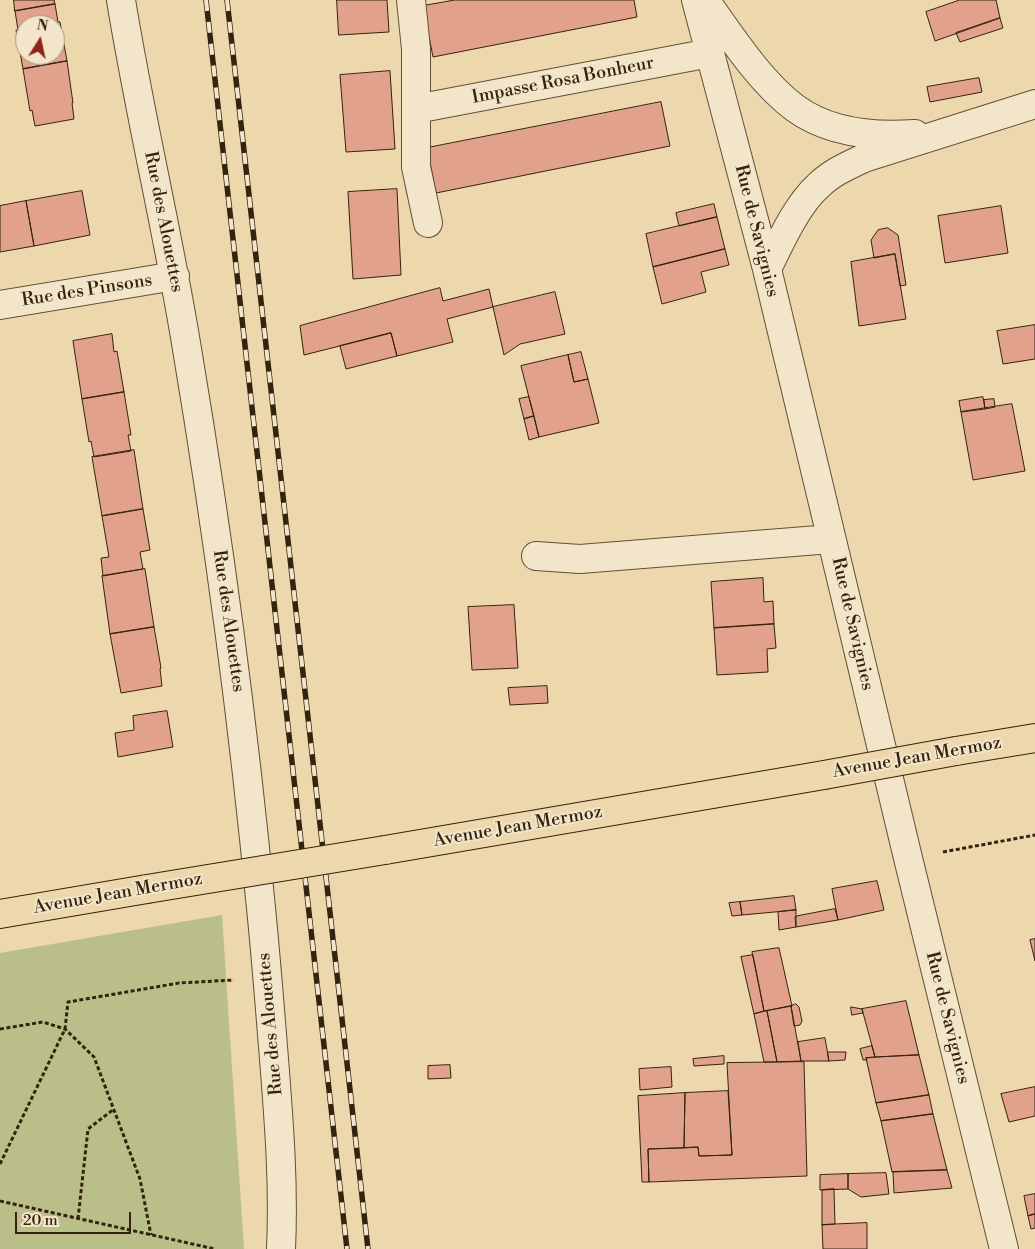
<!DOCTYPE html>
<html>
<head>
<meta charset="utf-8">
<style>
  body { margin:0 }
  #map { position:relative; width:1035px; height:1249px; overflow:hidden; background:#edd7ad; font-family:"Libre Bodoni",serif }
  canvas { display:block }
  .north { position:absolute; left:15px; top:15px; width:50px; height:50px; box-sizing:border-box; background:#f3e5ca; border:1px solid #a7977f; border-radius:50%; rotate:10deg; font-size:14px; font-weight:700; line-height:20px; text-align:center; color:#34230e }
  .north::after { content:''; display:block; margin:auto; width:18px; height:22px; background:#8f2418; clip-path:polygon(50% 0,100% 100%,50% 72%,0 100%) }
  .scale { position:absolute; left:15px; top:1212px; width:116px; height:22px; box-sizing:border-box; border:2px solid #34230e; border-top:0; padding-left:6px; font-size:15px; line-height:18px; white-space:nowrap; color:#34230e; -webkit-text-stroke:4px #f3e5ca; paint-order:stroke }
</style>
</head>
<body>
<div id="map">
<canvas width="1035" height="1249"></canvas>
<div class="north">N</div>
<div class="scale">20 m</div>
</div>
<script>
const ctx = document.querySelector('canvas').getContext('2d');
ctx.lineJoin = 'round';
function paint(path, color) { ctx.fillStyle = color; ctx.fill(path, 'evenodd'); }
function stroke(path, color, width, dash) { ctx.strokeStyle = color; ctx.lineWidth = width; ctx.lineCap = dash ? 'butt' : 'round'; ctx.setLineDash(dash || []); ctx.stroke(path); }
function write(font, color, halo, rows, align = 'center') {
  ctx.font = font + ' "Libre Bodoni",serif'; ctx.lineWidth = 4; ctx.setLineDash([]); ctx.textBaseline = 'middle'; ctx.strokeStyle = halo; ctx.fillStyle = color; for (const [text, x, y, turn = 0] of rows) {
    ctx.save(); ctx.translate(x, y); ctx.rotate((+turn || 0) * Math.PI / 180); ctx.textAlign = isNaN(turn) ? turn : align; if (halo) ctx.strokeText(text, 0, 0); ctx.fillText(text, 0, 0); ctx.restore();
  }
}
paint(new Path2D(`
  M 222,915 L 244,1249 L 0,1249 L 0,953 Z`), '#babe88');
const building = new Path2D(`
  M 14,0 L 54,0 L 55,4 L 15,11 Z
  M 337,0 L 387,0 L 389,32 L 339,35 Z
  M 455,0 L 634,0 L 637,17 L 433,57 L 423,6 Z
  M 960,0 L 996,0 L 1000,18 L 935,41 L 926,12 Z
  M 55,4 L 58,22 L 60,22 L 67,61 L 23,69 L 16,30 L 18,30 L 15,11 ZM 25,25 L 55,25 L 55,55 L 25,55 Z
  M 1000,18 L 1003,28 L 960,42 L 956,33 Z
  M 67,61 L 73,103 L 72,103 L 74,119 L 35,126 L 32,110 L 30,111 L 23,69 Z
  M 390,71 L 395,149 L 346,152 L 340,75 Z
  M 979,78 L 982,92 L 930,102 L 927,87 Z
  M 661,102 L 670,146 L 436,193 L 427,148 Z
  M 397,189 L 401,275 L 353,279 L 348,192 Z
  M 82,191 L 90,235 L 34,246 L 26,201 Z
  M 26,201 L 34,246 L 0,252 L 0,206 Z
  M 714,204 L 717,217 L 679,226 L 676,213 Z
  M 1001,206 L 1008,253 L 945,263 L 938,216 Z
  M 717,217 L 725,249 L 653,267 L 646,234 Z
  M 888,228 L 898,235 L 906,285 L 900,286 L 895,254 L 874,258 L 871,240 L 878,230 Z
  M 725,249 L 729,265 L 701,272 L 706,292 L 662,304 L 653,267 Z
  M 895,254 L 906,319 L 859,326 L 851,262 Z
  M 440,288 L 443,301 L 489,289 L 493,307 L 447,319 L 453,342 L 397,356 L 391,333 L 304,355 L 300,326 Z
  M 555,292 L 565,334 L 520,344 L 504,355 L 493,307 Z
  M 1035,325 L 1035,359 L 1003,364 L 997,331 Z
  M 391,333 L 397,356 L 346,369 L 340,346 Z
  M 112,334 L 114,352 L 117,351 L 124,392 L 82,399 L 73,341 Z
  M 581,352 L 588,379 L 574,382 L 568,355 Z
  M 568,355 L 574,382 L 588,379 L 599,423 L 539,437 L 521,366 Z
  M 124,392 L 131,435 L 128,435 L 131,451 L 94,457 L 91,441 L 89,442 L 82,399 Z
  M 529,397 L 534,416 L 524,419 L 519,399 Z
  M 983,397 L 985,409 L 961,412 L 959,401 Z
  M 994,399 L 995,407 L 985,409 L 984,400 Z
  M 1012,404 L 1025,471 L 973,480 L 961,412 Z
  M 534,416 L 539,437 L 529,440 L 524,419 Z
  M 134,450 L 143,509 L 102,516 L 92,457 Z
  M 143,509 L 150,550 L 140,552 L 143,569 L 103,576 L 101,558 L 109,557 L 102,516 Z
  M 145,569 L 154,627 L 110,634 L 102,576 Z
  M 763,578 L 764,602 L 773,601 L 774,624 L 714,628 L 711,582 Z
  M 514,605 L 518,668 L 472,670 L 468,607 Z
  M 774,624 L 776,648 L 767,649 L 768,672 L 717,675 L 714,628 Z
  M 154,627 L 161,668 L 160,669 L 162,686 L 121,693 L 110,634 Z
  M 547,686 L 548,703 L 510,705 L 508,688 Z
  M 167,711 L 173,747 L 118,757 L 115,733 L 134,730 L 133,716 Z
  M 877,881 L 884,910 L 838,920 L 832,889 Z
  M 794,896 L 796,910 L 742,915 L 740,902 Z
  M 740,902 L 742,915 L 732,916 L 729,903 Z
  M 835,909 L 838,920 L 796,927 L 795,917 L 797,916 Z
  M 796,910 L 796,927 L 779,930 L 778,912 Z
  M 1035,939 L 1035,961 L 1030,940 Z
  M 779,948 L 792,1006 L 764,1011 L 752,952 Z
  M 753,955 L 764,1011 L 754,1014 L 741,957 Z
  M 906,1001 L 919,1055 L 875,1057 L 862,1009 Z
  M 796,1004 L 799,1007 L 802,1021 L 800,1025 L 794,1026 L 791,1006 Z
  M 791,1006 L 801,1061 L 777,1062 L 767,1011 Z
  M 851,1007 L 862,1009 L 863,1013 L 852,1015 Z
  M 767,1011 L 777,1062 L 764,1062 L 754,1014 Z
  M 825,1038 L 829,1061 L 801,1061 L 798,1042 Z
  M 872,1046 L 875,1057 L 866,1058 L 867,1060 L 863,1060 L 860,1049 Z
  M 828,1052 L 846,1052 L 845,1060 L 829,1061 Z
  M 919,1055 L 929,1095 L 876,1103 L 866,1058 Z
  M 724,1056 L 724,1064 L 694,1066 L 693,1059 Z
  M 804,1062 L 807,1176 L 649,1182 L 648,1149 L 698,1147 L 699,1156 L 732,1155 L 727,1063 Z
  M 450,1065 L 451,1078 L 428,1079 L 428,1066 Z
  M 671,1067 L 672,1087 L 640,1090 L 639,1069 Z
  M 1035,1087 L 1035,1116 L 1009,1122 L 1001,1094 Z
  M 728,1091 L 732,1155 L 699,1156 L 698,1147 L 684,1148 L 685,1093 Z
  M 685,1093 L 684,1148 L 648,1149 L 649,1182 L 642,1182 L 638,1096 Z
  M 929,1095 L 933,1114 L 881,1121 L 876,1103 Z
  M 933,1114 L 947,1170 L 892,1172 L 881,1121 Z
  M 947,1170 L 952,1188 L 894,1193 L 893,1172 Z
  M 886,1173 L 889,1194 L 861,1197 L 848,1189 L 848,1174 Z
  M 848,1174 L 848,1189 L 820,1190 L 820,1175 Z
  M 834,1189 L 835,1224 L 822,1225 L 822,1190 Z
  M 1035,1194 L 1035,1214 L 1028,1216 L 1024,1196 Z
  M 1035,1214 L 1035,1228 L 1031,1229 L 1028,1216 Z
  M 867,1223 L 867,1249 L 823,1249 L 822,1225 Z`);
paint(building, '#e1a18b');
stroke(building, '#34230e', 1);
const minor = new Path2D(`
  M 121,0 C 140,117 168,232 187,349 C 218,534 243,720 261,908 C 266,958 270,1009 274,1059 C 279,1123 284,1185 281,1249
  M 411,0 L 416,49 L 416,167 L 428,223
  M 696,0 L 767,269 L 908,858 L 1004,1249
  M 705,0 C 730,35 760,82 795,108 C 829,133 873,137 915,134
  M 416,109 L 710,53
  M 767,269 C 780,243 796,206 818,186 C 831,173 847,166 864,158 L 1035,104
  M 0,305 L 175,276
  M 536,556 L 580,559 L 831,539`);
const major = new Path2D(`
  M 956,751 L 1035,738
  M 385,850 L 824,775
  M 0,914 L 147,889`);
stroke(minor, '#625036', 30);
stroke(major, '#34230e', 30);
stroke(new Path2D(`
  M 943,852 L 1035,835
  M 0,1029 L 43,1022 L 65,1029 L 94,1057 L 140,1179 L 151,1235
  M 0,1164 L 65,1029 L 68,1002 L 179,983 L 234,980
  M 0,1201 L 215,1249
  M 78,1219 L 88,1129 L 114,1109`), '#34230e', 3, [4, 2.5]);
stroke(minor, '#f3e5ca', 28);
stroke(major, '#edd7ad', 28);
const rail = new Path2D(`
  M 206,0 L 347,1249
  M 227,0 L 368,1249`);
stroke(rail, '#34230e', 5.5);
stroke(rail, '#f3e5ca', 4, [11]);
const majorBridge = new Path2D(`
  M 824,775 L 956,751
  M 147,889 L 385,850`);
stroke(majorBridge, '#34230e', 30, []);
stroke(majorBridge, '#edd7ad', 28);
write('18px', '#34230e', '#f3e5ca', [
  ["Impasse Rosa Bonheur",563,81,-11],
  ["Rue des Alouettes",163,222,79],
  ["Rue de Savignies",756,231,76],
  ["Rue des Pinsons",87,291,-9],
  ["Rue des Alouettes",228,621,82],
  ["Rue de Savignies",852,624,77],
  ["Avenue Jean Mermoz",917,758,-10],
  ["Avenue Jean Mermoz",518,827,-10],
  ["Avenue Jean Mermoz",118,894,-10],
  ["Rue de Savignies",947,1018,76],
  ["Rue des Alouettes",271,1024,-95]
]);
</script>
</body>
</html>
